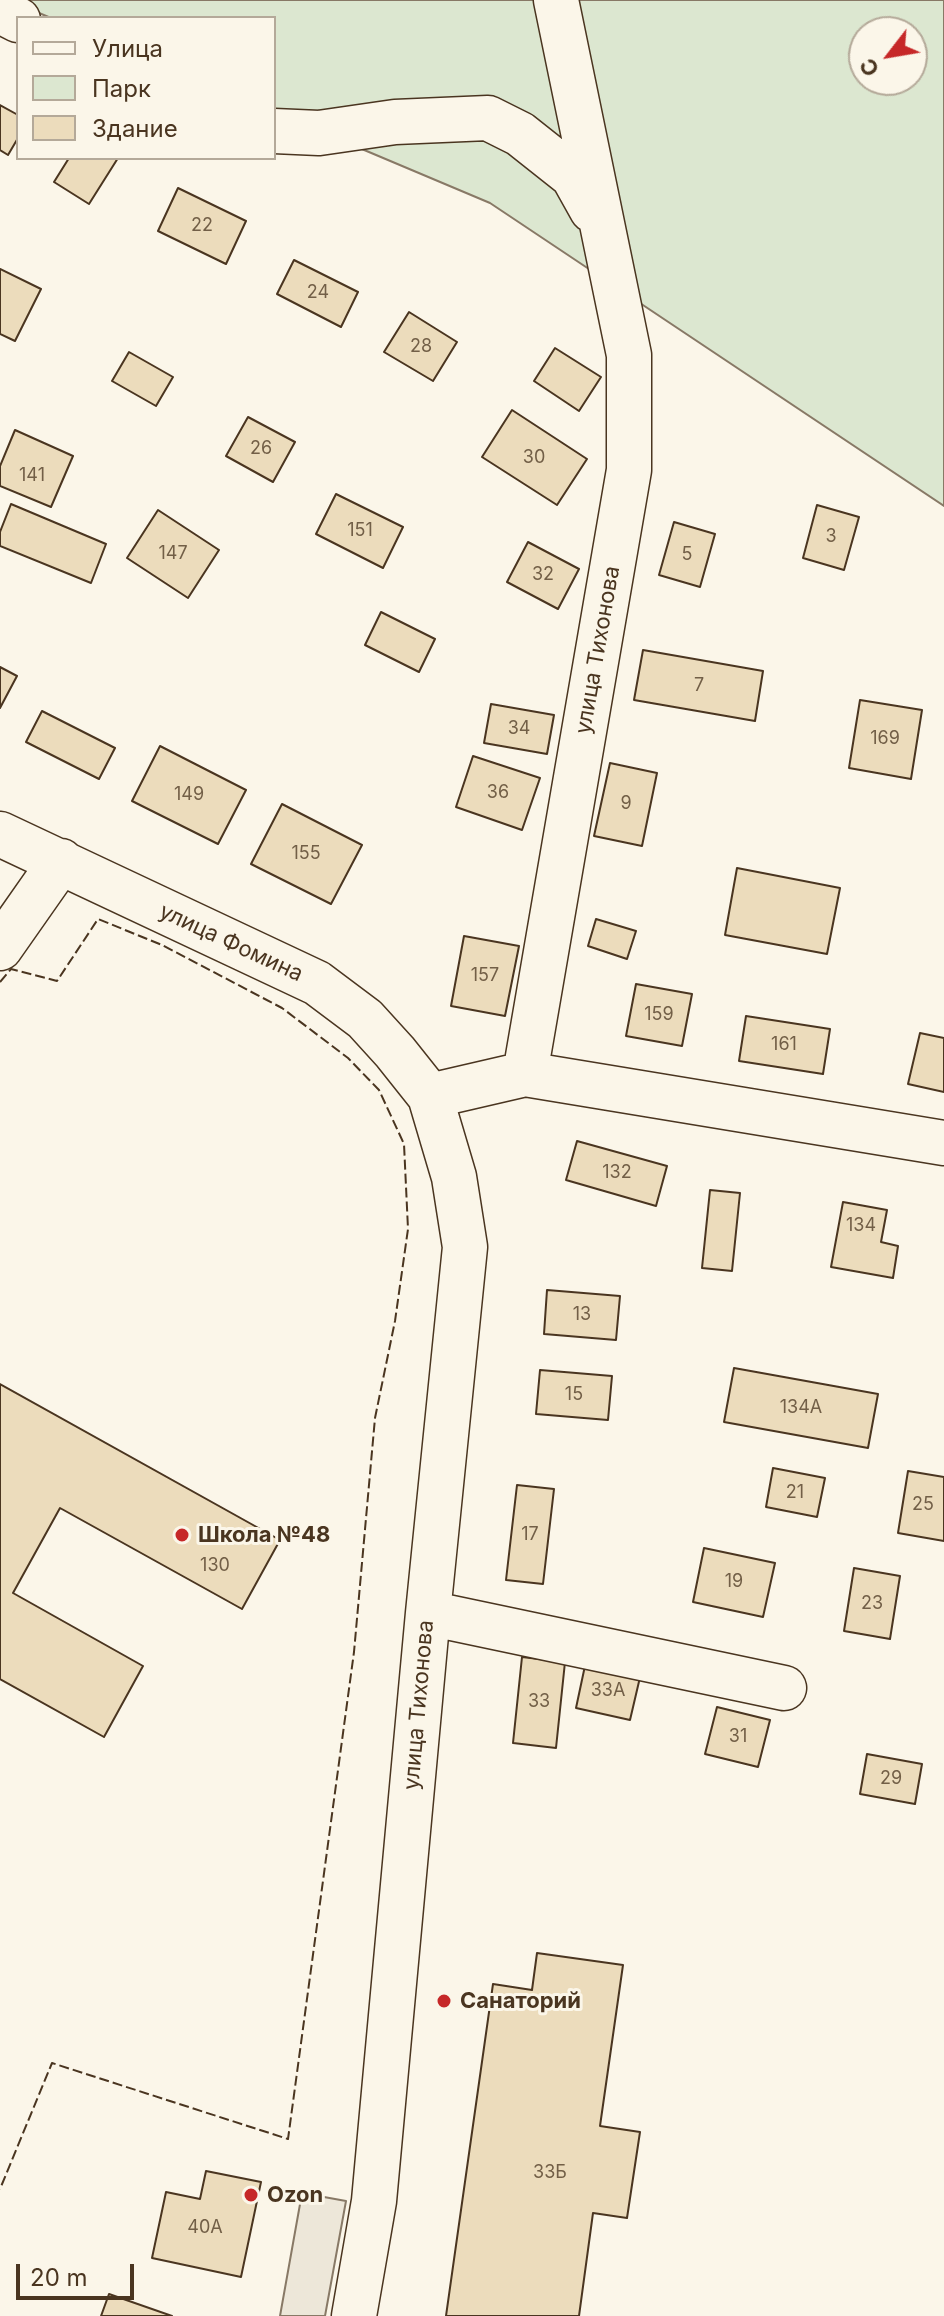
<!DOCTYPE html>
<html>
<head>
<meta charset="utf-8">
<style>
  body { margin:0 }
  #map { position:relative; width:944px; height:2316px; overflow:hidden; background:#fbf6e9; font-family:Inter,sans-serif }
  canvas { display:block }
  .legend { position:absolute; left:16px; top:16px; width:260px; height:144px; box-sizing:border-box; background:#fbf6e9; border:2px solid #b4a999; margin:0; padding:10px 14px; list-style:none; font-size:24px; color:#4a3520 }
  .legend li { display:flex; align-items:center; gap:16px; height:40px }
  .legend b { width:40px; border:2px solid #b4a999 }
  .north { position:absolute; left:848px; top:16px; width:80px; height:80px; box-sizing:border-box; background:#fbf6e9; border:2px solid #b4a999; border-radius:50%; rotate:239deg; font-size:22px; font-weight:700; line-height:32px; text-align:center; color:#4a3520 }
  .north::after { content:''; display:block; margin:auto; width:28px; height:36px; background:#c62828; clip-path:polygon(50% 0,100% 100%,50% 72%,0 100%) }
  .scale { position:absolute; left:16px; top:2264px; width:118px; height:36px; box-sizing:border-box; border:4px solid #4a3520; border-top:0; padding-left:10px; font-size:24px; line-height:28px; white-space:nowrap; color:#4a3520; -webkit-text-stroke:6px #fbf6e9; paint-order:stroke }
</style>
</head>
<body>
<div id="map">
<canvas width="944" height="2316"></canvas>
<ul class="legend">
<li><b style="height:10px;background:#fbf6e9"></b>Улица</li>
<li><b style="height:22px;background:#dce7d0"></b>Парк</li>
<li><b style="height:22px;background:#ecdcbc"></b>Здание</li>
</ul>
<div class="north">С</div>
<div class="scale">20 m</div>
</div>
<script>
const ctx = document.querySelector('canvas').getContext('2d');
ctx.lineJoin = 'round';
function paint(path, color) { ctx.fillStyle = color; ctx.fill(path, 'evenodd'); }
function stroke(path, color, width, dash) { ctx.strokeStyle = color; ctx.lineWidth = width; ctx.lineCap = dash ? 'butt' : 'round'; ctx.setLineDash(dash || []); ctx.stroke(path); }
function write(font, color, halo, rows, align = 'center') {
  ctx.font = font + ' Inter,sans-serif'; ctx.lineWidth = 6; ctx.setLineDash([]); ctx.textBaseline = 'middle'; ctx.strokeStyle = halo; ctx.fillStyle = color; for (const [text, x, y, turn = 0] of rows) {
    ctx.save(); ctx.translate(x, y); ctx.rotate((+turn || 0) * Math.PI / 180); ctx.textAlign = isNaN(turn) ? turn : align; if (halo) ctx.strokeText(text, 0, 0); ctx.fillText(text, 0, 0); ctx.restore();
  }
}
const green = new Path2D(`
  M 8,0 L 944,0 L 944,506 L 490,203 L 274,112 L 274,18 L 51,18 ZM 864,32 L 912,32 L 912,80 L 864,80 Z`);
paint(green, '#dce7d0');
stroke(green, '#887966', 2);
const parking = new Path2D(`
  M 302,2193 L 346,2201 L 325,2316 L 280,2316 Z`);
paint(parking, '#ede7d9');
stroke(parking, '#887966', 2);
const building = new Path2D(`
  M 0,105 L 18,115 L 18,138 L 8,155 L 0,150 Z
  M 69,158 L 118,158 L 89,204 L 54,182 Z
  M 178,188 L 246,221 L 226,264 L 158,231 Z
  M 294,260 L 358,292 L 341,327 L 277,294 Z
  M 0,269 L 41,289 L 15,341 L 0,334 Z
  M 409,312 L 457,342 L 433,381 L 384,352 Z
  M 555,348 L 601,377 L 579,411 L 534,381 Z
  M 129,352 L 173,377 L 156,406 L 112,381 Z
  M 512,410 L 587,459 L 557,505 L 482,457 Z
  M 248,417 L 295,442 L 273,482 L 226,456 Z
  M 15,430 L 73,456 L 51,507 L 0,486 L 0,466 Z
  M 336,494 L 403,527 L 383,568 L 316,534 Z
  M 11,504 L 106,544 L 91,583 L 0,546 L 0,532 Z
  M 817,505 L 859,517 L 844,570 L 803,558 Z
  M 158,510 L 219,550 L 188,598 L 127,558 Z
  M 674,522 L 715,534 L 700,587 L 659,575 Z
  M 528,542 L 579,569 L 558,609 L 507,582 Z
  M 381,612 L 435,639 L 419,672 L 365,645 Z
  M 643,650 L 763,671 L 755,721 L 634,700 Z
  M 0,667 L 17,676 L 0,708 Z
  M 860,700 L 922,710 L 911,779 L 849,768 Z
  M 491,704 L 554,715 L 547,754 L 484,743 Z
  M 42,711 L 115,748 L 99,779 L 26,742 Z
  M 160,746 L 246,790 L 218,844 L 132,801 Z
  M 473,756 L 540,778 L 522,830 L 456,807 Z
  M 610,763 L 657,773 L 642,846 L 594,836 Z
  M 282,804 L 362,845 L 331,904 L 251,864 Z
  M 737,868 L 840,888 L 827,954 L 725,935 Z
  M 596,919 L 636,931 L 627,959 L 588,946 Z
  M 464,936 L 519,946 L 505,1016 L 451,1006 Z
  M 636,984 L 692,994 L 682,1046 L 626,1036 Z
  M 746,1016 L 830,1029 L 823,1074 L 739,1061 Z
  M 920,1033 L 944,1038 L 944,1092 L 908,1084 Z
  M 577,1141 L 667,1166 L 656,1206 L 566,1180 Z
  M 710,1190 L 740,1193 L 732,1271 L 702,1268 Z
  M 843,1202 L 887,1210 L 881,1242 L 898,1246 L 893,1278 L 831,1267 Z
  M 547,1290 L 620,1296 L 616,1340 L 544,1334 Z
  M 734,1368 L 878,1394 L 868,1448 L 724,1422 Z
  M 540,1370 L 612,1376 L 608,1420 L 536,1414 Z
  M 0,1384 L 280,1540 L 242,1609 L 60,1508 L 13,1593 L 143,1666 L 104,1737 L 0,1679 Z
  M 773,1468 L 825,1478 L 817,1517 L 766,1507 Z
  M 908,1471 L 944,1477 L 944,1541 L 898,1533 Z
  M 517,1485 L 554,1489 L 543,1584 L 506,1580 Z
  M 704,1548 L 775,1563 L 763,1617 L 693,1602 Z
  M 854,1568 L 900,1576 L 890,1639 L 844,1631 Z
  M 522,1657 L 565,1662 L 556,1748 L 513,1743 Z
  M 586,1661 L 641,1673 L 630,1720 L 576,1708 Z
  M 717,1707 L 770,1720 L 758,1767 L 705,1754 Z
  M 867,1754 L 922,1764 L 915,1804 L 860,1794 Z
  M 537,1953 L 623,1965 L 600,2126 L 640,2132 L 627,2218 L 593,2213 L 579,2316 L 446,2316 L 493,1984 L 532,1990 Z
  M 206,2171 L 261,2182 L 241,2277 L 152,2258 L 166,2192 L 200,2199 Z
  M 109,2294 L 172,2316 L 101,2316 Z`);
paint(building, '#ecdcbc');
stroke(building, '#4a3520', 2);
const minor = new Path2D(`
  M 0,11 L 18,20
  M 274,131 L 319,133 L 395,122 L 488,118 L 520,134 L 573,176 L 592,210
  M 0,834 L 317,983 L 365,1019 L 395,1052 L 430,1096 L 454,1177 L 465,1247 L 428,1613 L 374,2201 L 354,2316
  M 0,948 L 61,861
  M 525,1074 L 629,470 L 629,355 L 556,0
  M 430,1096 L 525,1074 L 944,1143
  M 428,1613 L 784,1688`);
stroke(minor, '#4a3520', 47);
stroke(minor, '#fbf6e9', 44);
stroke(new Path2D(`
  M 0,982 L 11,969 L 57,981 L 98,919 L 162,945 L 282,1008 L 348,1058 L 379,1090 L 404,1144 L 408,1229 L 395,1321 L 375,1418 L 354,1652 L 288,2139 L 52,2063 L 0,2189`), '#4a3520', 2, [10, 4]);
for (const [x, y, r, color] of [
  [182,1535,8,"#c62828"],
  [444,2001,8,"#c62828"],
  [251,2195,8,"#c62828"]
]) { const dot = new Path2D(); dot.arc(x, y, r, 0, 2 * Math.PI); ctx.fillStyle = color; ctx.fill(dot); stroke(dot, '#fbf6e9', 3); }
write('18px', '#725f47', null, [
  ["22",202,226],
  ["24",318,293],
  ["28",421,347],
  ["26",261,449],
  ["30",534,458],
  ["141",32,476],
  ["151",360,531],
  ["3",831,537],
  ["147",173,554],
  ["5",687,555],
  ["32",543,575],
  ["7",699,686],
  ["34",519,729],
  ["169",885,739],
  ["36",498,793],
  ["149",189,795],
  ["9",626,804],
  ["155",306,854],
  ["157",485,976],
  ["159",659,1015],
  ["161",784,1045],
  ["132",617,1173],
  ["134",861,1226],
  ["13",582,1315],
  ["15",574,1395],
  ["134А",801,1408],
  ["21",795,1493],
  ["25",923,1505],
  ["17",530,1535],
  ["130",215,1566],
  ["19",734,1582],
  ["23",872,1604],
  ["33А",608,1691],
  ["33",539,1702],
  ["31",738,1737],
  ["29",891,1779],
  ["33Б",550,2173],
  ["40А",205,2228]
]);
write('22px', '#4a3520', '#fbf6e9', [
  ["улица Тихонова",598,650,-80],
  ["улица Фомина",231,943,25],
  ["улица Тихонова",419,1705,-85]
]);
write('bold 22px', '#4a3520', '#fbf6e9', [
  ["Школа №48",198,1535],
  ["Санаторий",460,2001],
  ["Ozon",267,2195]
], 'left');
</script>
</body>
</html>
